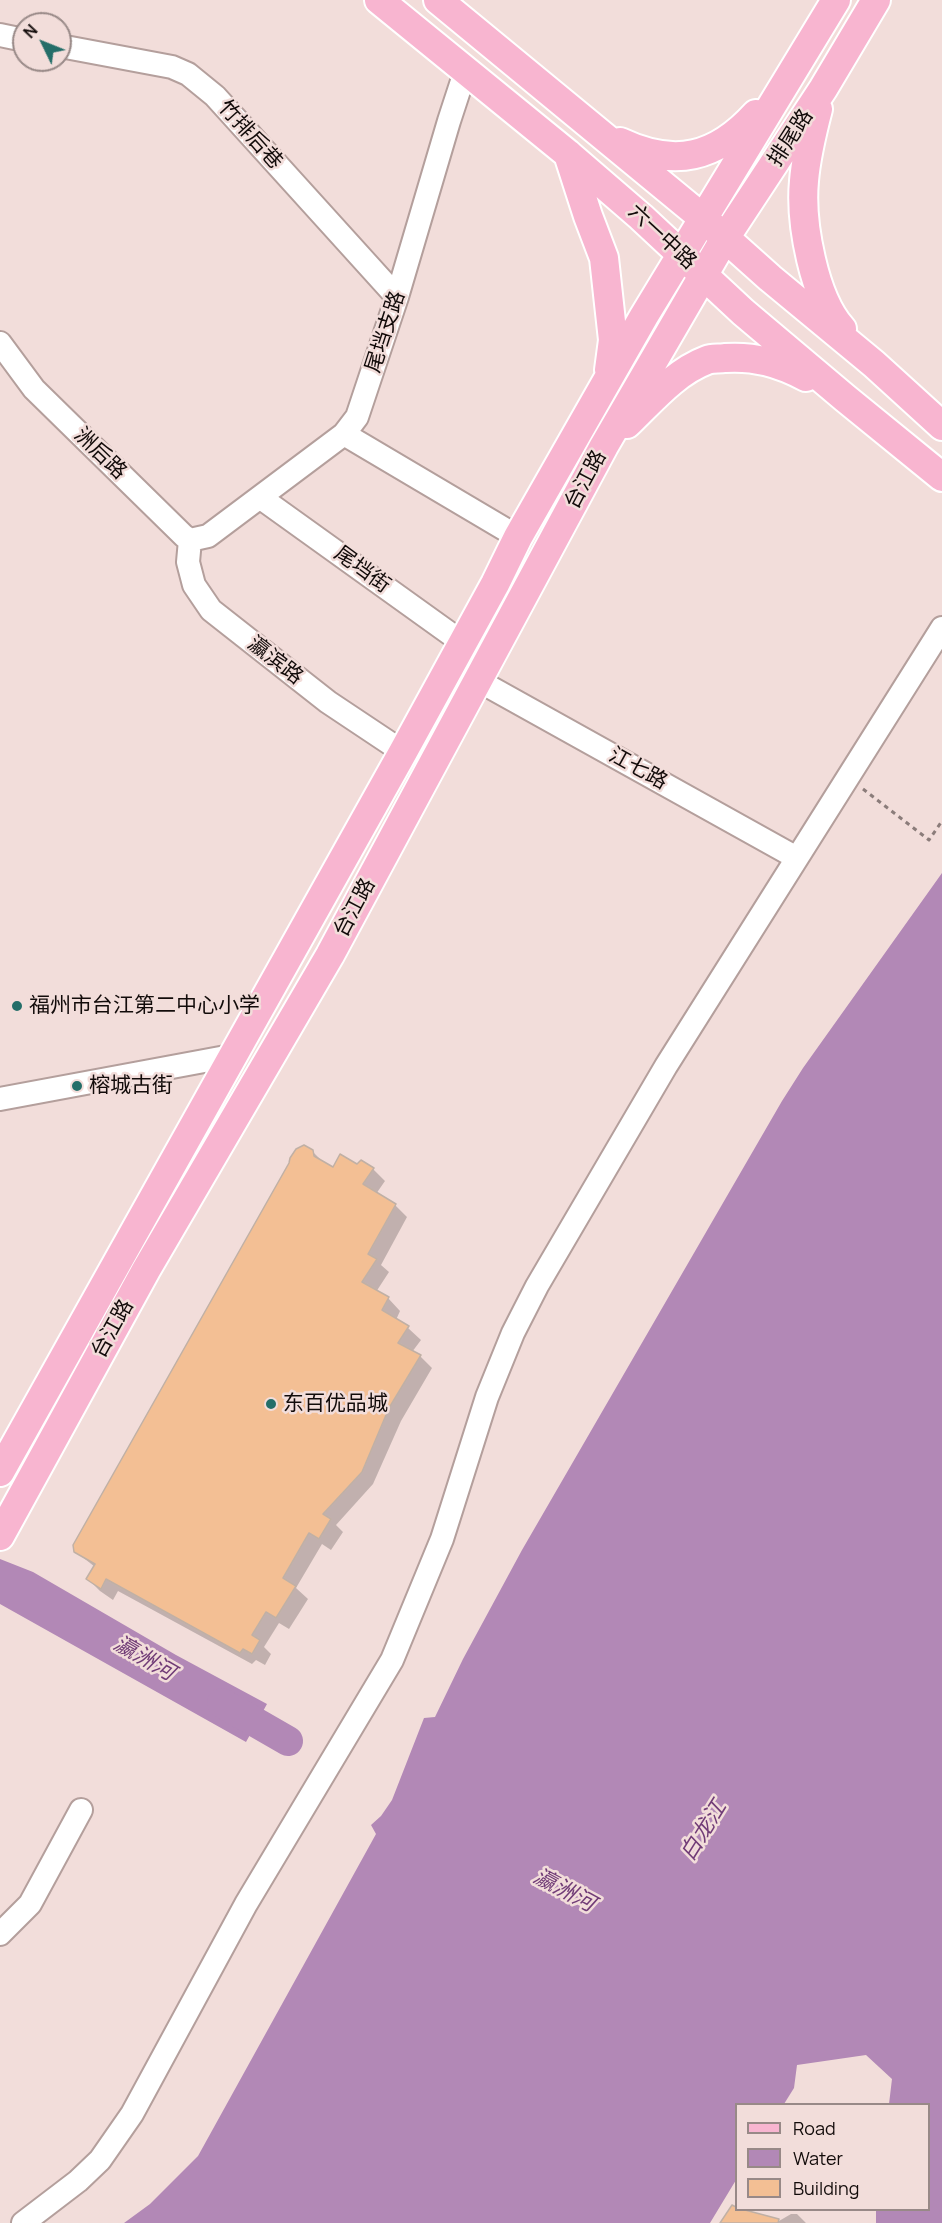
<!DOCTYPE html>
<html>
<head>
<meta charset="utf-8">
<style>
  body { margin:0 }
  #map { position:relative; width:942px; height:2223px; overflow:hidden; background:#f2ddda; font-family:Manrope,sans-serif }
  canvas { display:block }
  .legend { position:absolute; left:735px; top:2103px; width:195px; height:108px; box-sizing:border-box; background:#f2ddda; border:2px solid #988987; margin:0; padding:8px 10px; list-style:none; font-size:18px; color:#120b0a }
  .legend li { display:flex; align-items:center; gap:12px; height:30px }
  .legend b { width:30px; border:2px solid #988987 }
  .north { position:absolute; left:12px; top:12px; width:60px; height:60px; box-sizing:border-box; background:#f2ddda; border:2px solid #988987; border-radius:50%; rotate:313deg; font-size:16px; font-weight:700; line-height:24px; text-align:center; color:#120b0a }
  .north::after { content:''; display:block; margin:auto; width:21px; height:27px; background:#246e69; clip-path:polygon(50% 0,100% 100%,50% 72%,0 100%) }
</style>
</head>
<body>
<div id="map">
<canvas width="942" height="2223"></canvas>
<ul class="legend">
<li><b style="height:8px;background:#f8b5d0"></b>Road</li>
<li><b style="height:16px;background:#b288b6"></b>Water</li>
<li><b style="height:16px;background:#f3bf94"></b>Building</li>
</ul>
<div class="north">N</div>
</div>
<script>
const ctx = document.querySelector('canvas').getContext('2d');
ctx.lineJoin = 'round';
function paint(path, color) { ctx.fillStyle = color; ctx.fill(path, 'evenodd'); }
function stroke(path, color, width, dash) { ctx.strokeStyle = color; ctx.lineWidth = width; ctx.lineCap = dash ? 'butt' : 'round'; ctx.setLineDash(dash || []); ctx.stroke(path); }
function write(font, color, halo, rows, align = 'center') {
  ctx.font = font + ' Manrope,"Noto Sans SC",sans-serif'; ctx.lineWidth = 5; ctx.setLineDash([]); ctx.textBaseline = 'middle'; ctx.strokeStyle = halo; ctx.fillStyle = color; for (const [text, x, y, turn = 0] of rows) {
    ctx.save(); ctx.translate(x, y); ctx.rotate((+turn || 0) * Math.PI / 180); ctx.textAlign = isNaN(turn) ? turn : align; if (halo) ctx.strokeText(text, 0, 0); ctx.fillText(text, 0, 0); ctx.restore();
  }
}
paint(new Path2D(`
  M 942,873 L 942,2223 L 876,2223 L 876,2210 L 928,2210 L 928,2104 L 889,2104 L 892,2079 L 866,2055 L 797,2065 L 794,2088 L 784,2104 L 736,2104 L 736,2180 L 710,2223 L 124,2223 L 150,2204 L 198,2156 L 376,1834 L 371,1825 L 381,1816 L 392,1800 L 424,1718 L 435,1717 L 463,1659 L 522,1550 L 782,1101 L 803,1068 Z
  M 0,1559 L 33,1572 L 176,1655 L 267,1704 L 246,1742 L 0,1604 Z`), '#b288b6');
paint(new Path2D(`
  M 312,1151 L 325,1164 L 334,1169 L 358,1166 L 373,1169 L 385,1181 L 376,1194 L 395,1205 L 407,1217 L 381,1265 L 389,1272 L 376,1292 L 388,1298 L 400,1311 L 396,1320 L 408,1328 L 421,1340 L 412,1352 L 420,1356 L 432,1368 L 401,1421 L 373,1484 L 336,1525 L 343,1532 L 331,1550 L 322,1544 L 296,1588 L 308,1599 L 289,1629 L 279,1623 L 264,1647 L 271,1654 L 265,1665 L 256,1660 L 252,1664 L 118,1591 L 113,1600 L 100,1591 L 88,1579 L 95,1567 L 75,1551 Z
  M 732,2207 L 779,2221 L 791,2214 L 797,2214 L 806,2223 L 722,2223 Z`), '#0003');
stroke(new Path2D(`
  M 222,1703 L 288,1741`), '#b288b6', 30);
const building = new Path2D(`
  M 304,1145 L 313,1150 L 314,1156 L 333,1167 L 340,1154 L 357,1164 L 361,1160 L 374,1168 L 363,1184 L 396,1204 L 368,1254 L 377,1259 L 362,1282 L 389,1297 L 382,1310 L 409,1326 L 398,1343 L 421,1355 L 389,1408 L 362,1472 L 323,1514 L 331,1519 L 319,1539 L 309,1533 L 283,1578 L 296,1586 L 276,1618 L 266,1612 L 252,1635 L 260,1640 L 252,1654 L 243,1649 L 240,1653 L 106,1579 L 101,1589 L 86,1579 L 95,1564 L 74,1552 L 73,1545 L 289,1163 L 290,1158 L 296,1149 Z
  M 732,2205 L 736,2207 L 736,2210 L 745,2210 L 779,2219 L 778,2223 L 720,2223 Z`);
paint(building, '#f3bf94');
stroke(building, '#c0b0a5', 1.5);
const minor = new Path2D(`
  M 0,35 L 24,40
  M 60,46 L 172,67 L 188,74 L 215,96 L 397,297
  M 0,343 L 34,389 L 184,536 L 190,540 L 208,536 L 344,434 L 357,417 L 397,297 L 449,121 L 466,69
  M 344,434 L 518,537
  M 261,498 L 463,643
  M 190,540 L 188,562 L 194,585 L 211,610 L 328,702 L 403,752
  M 479,681 L 797,858
  M 0,1099 L 231,1056
  M 0,1934 L 30,1904 L 81,1810
  M 23,2223 L 78,2181 L 100,2160 L 132,2114 L 246,1904 L 392,1660 L 442,1539 L 487,1397 L 513,1333 L 537,1286 L 666,1066 L 942,628`);
const major = new Path2D(`
  M 379,0 L 568,154 L 641,217 L 743,312 L 845,398 L 942,477
  M 438,0 L 704,219 L 770,278 L 874,364 L 942,426
  M 818,109 C 812,132 806,156 804,181 C 800,223 814,298 842,329
  M 620,142 C 675,168 716,158 756,114
  M 568,154 L 588,216 L 604,258 L 613,340 L 609,370
  M 627,424 C 651,401 675,372 707,360 C 712,358 719,359 725,358 C 755,356 779,363 806,377
  M 0,1472 L 403,752 L 495,584 L 518,537 L 644,316 L 836,0
  M 0,1536 L 146,1270 L 330,955 L 604,446 L 725,238 L 823,89 L 876,0`);
stroke(minor, '#b49f9c', 26);
stroke(major, '#fff', 32);
stroke(new Path2D(`
  M 863,789 L 929,840 L 942,821`), '#8b7c7a', 3, [4.5, 4.5]);
stroke(minor, '#fff', 22);
stroke(major, '#f8b5d0', 28);
for (const [x, y, r, color] of [
  [17,1006,6,"#246e69"],
  [77,1086,6,"#246e69"],
  [271,1404,6,"#246e69"]
]) { const dot = new Path2D(); dot.arc(x, y, r, 0, 2 * Math.PI); ctx.fillStyle = color; ctx.fill(dot); stroke(dot, '#f2ddda', 2); }
write('21px', '#120b0a', '#f2ddda', [
  ["竹排后巷",250,135,48],
  ["排尾路",791,138,-57],
  ["六一中路",662,237,43],
  ["尾垱支路",386,332,-72],
  ["洲后路",100,454,44],
  ["台江路",586,480,-62],
  ["尾垱街",362,570,36],
  ["瀛滨路",275,661,38],
  ["江七路",638,769,29],
  ["台江路",355,908,-62],
  ["台江路",113,1329,-61]
]);
write('21px', '#120b0a', '#f2ddda', [
  ["福州市台江第二中心小学",29,1006],
  ["榕城古街",89,1086],
  ["东百优品城",283,1404]
], 'left');
write('italic 22px', '#713c77', '#f2ddda', [
  ["瀛洲河",144,1659,30],
  ["白龙江",704,1831,-58],
  ["瀛洲河",564,1891,28]
]);
</script>
</body>
</html>
